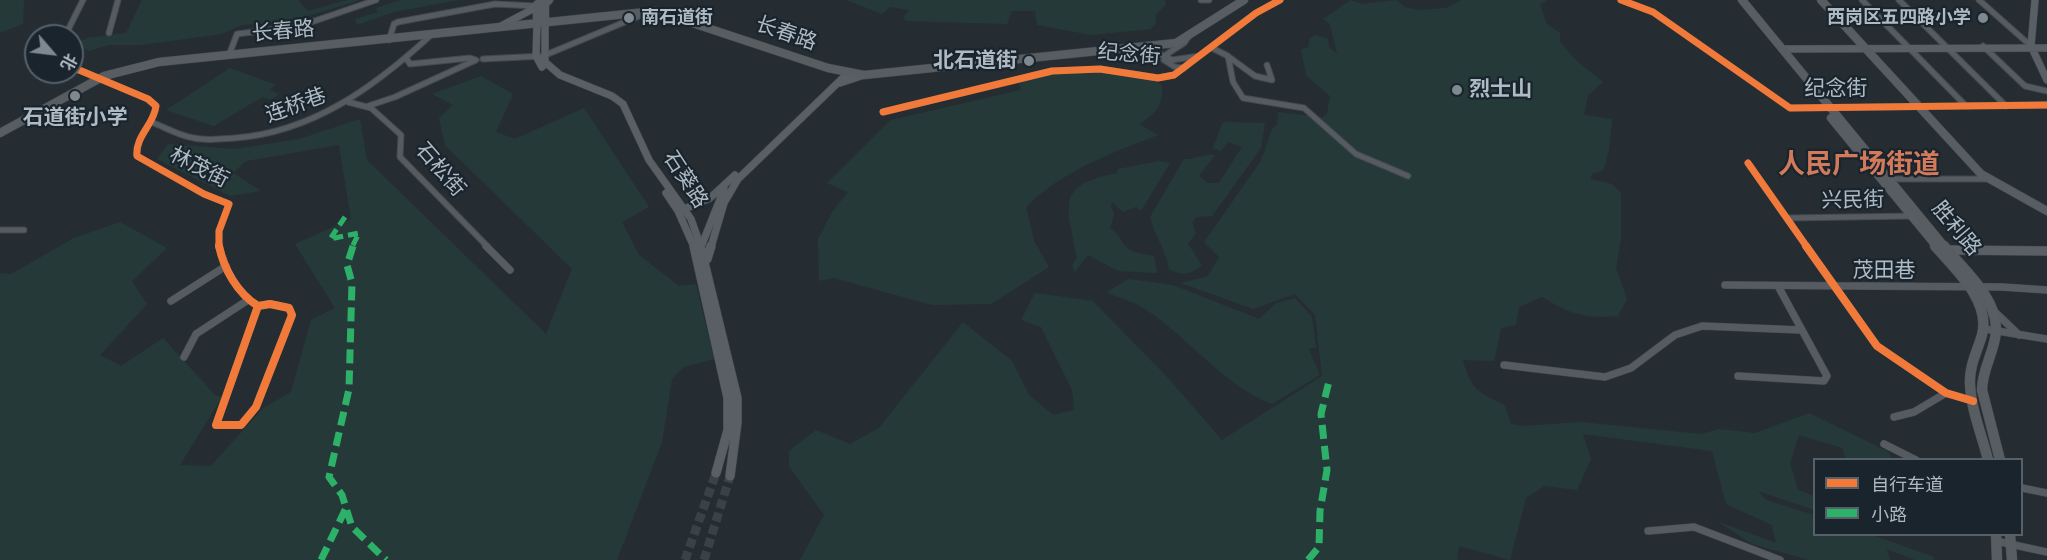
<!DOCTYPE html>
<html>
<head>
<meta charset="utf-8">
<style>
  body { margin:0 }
  #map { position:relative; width:2047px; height:560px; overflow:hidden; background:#252d32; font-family:Arial,"Noto Sans SC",sans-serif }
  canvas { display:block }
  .legend { position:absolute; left:1813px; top:458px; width:210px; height:78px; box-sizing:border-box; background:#19242c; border:2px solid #556069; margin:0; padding:8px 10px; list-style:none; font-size:18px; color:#aebac4 }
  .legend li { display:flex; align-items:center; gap:12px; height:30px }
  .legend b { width:30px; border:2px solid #556069 }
  .north { position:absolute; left:24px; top:24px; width:60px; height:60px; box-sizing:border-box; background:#19242c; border:2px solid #556069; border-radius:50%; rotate:118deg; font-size:16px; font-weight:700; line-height:24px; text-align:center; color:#aebac4 }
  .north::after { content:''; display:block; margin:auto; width:21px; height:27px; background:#7e8991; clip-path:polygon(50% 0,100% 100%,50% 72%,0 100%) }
</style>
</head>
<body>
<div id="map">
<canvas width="2047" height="560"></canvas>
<ul class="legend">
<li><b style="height:8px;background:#f17a3a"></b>自行车道</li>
<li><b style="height:8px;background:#2db169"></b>小路</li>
</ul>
<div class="north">北</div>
</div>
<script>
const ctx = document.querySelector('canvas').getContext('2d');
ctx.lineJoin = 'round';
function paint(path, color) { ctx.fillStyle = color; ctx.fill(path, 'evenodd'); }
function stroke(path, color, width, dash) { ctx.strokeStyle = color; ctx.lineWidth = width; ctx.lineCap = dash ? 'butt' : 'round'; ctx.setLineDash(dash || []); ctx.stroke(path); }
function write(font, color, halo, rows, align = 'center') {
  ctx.font = font + ' Arial,"Noto Sans SC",sans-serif'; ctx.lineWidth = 4.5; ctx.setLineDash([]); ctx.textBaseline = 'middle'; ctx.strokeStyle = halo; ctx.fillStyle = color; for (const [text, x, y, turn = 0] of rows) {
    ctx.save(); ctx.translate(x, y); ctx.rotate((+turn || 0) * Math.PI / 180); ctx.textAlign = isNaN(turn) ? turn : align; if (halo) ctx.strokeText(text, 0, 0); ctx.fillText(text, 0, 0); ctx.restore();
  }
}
paint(new Path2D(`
  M 0,0 L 24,0 L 23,24 L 0,33 Z
  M 142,0 L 298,0 L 308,11 L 347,0 L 360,0 L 288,22 L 242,25 L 221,34 L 185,39 L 141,45 L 109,45 L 89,51 L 76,44 L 87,38 L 126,33 Z
  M 401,0 L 459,0 L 394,12 L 357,25 L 355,19 L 378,12 L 376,8 Z
  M 846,0 L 1165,0 L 1166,4 L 1155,16 L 1156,23 L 1151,29 L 1091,35 L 1037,25 L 1035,11 L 1012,11 L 1007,24 L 906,21 L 903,18 L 909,10 L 890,7 L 882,14 Z
  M 1351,0 L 1361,4 L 1397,0 L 1404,7 L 1419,10 L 1446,8 L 1462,0 L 1547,0 L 1540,5 L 1547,24 L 1560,33 L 1560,42 L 1578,62 L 1603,82 L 1588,95 L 1584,115 L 1612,119 L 1609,150 L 1603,171 L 1593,173 L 1590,179 L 1612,184 L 1621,193 L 1621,238 L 1616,268 L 1627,299 L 1618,316 C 1587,319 1569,314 1542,297 L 1519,307 L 1516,325 L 1501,328 L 1494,361 L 1463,360 C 1470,389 1479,393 1505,405 L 1511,424 L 1523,426 L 1581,422 L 1701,434 L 1719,429 L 1755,433 L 1809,413 L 1889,452 L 1892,459 L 1846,459 L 1842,448 L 1799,435 L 1790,463 L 1798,490 L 1814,496 L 1814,510 L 1758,491 L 1766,500 L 1814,515 L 1814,534 L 1872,535 L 1934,557 L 1933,560 L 1915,560 L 1887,549 L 1890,560 L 1809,560 L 1752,544 L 1717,521 L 1776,543 L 1772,525 L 1726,504 L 1712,451 L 1583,434 L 1591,459 L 1577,490 L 1544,486 L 1526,498 L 1510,560 L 1459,546 L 1457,559 L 1460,560 L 800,560 L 824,515 L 789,466 L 789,451 L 816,430 L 850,444 L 879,428 L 963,322 L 1012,361 L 1029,395 L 1053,415 L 1074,410 L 1072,390 L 1041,327 L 1021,320 L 1035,293 L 1093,301 L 1169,379 L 1222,440 L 1322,376 L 1315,315 L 1295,294 L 1253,309 L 1181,283 L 1208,276 L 1219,257 L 1204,242 L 1261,161 L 1272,129 L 1277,125 L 1278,112 L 1322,117 L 1327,114 L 1330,96 L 1306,75 L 1301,49 L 1308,48 L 1310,38 L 1315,35 L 1327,38 L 1330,48 L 1337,54 L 1330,24 L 1323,19 Z
  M 230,68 L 276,85 L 269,90 L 279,94 L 270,100 L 262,97 L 214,126 L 166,110 Z
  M 1105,72 L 1152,80 L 1162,85 C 1163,105 1156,114 1139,124 L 1158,135 C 1111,153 1062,171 1026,207 L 1034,241 L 1049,267 L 991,304 L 932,305 L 834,278 L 819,281 L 818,239 L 833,211 L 848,192 L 827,183 L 891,120 L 1021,90 L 1019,83 L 1055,73 Z
  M 481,76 L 513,94 L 496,132 L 515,139 L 584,108 L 649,207 L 622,222 L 639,255 L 679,286 L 696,284 L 714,359 L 684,367 L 672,379 L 662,442 L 617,560 L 0,560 L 0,273 L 11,274 L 74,238 L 120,222 L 167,248 L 132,281 L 147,304 L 100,355 L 121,366 L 163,338 L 215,395 L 222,397 L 180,465 L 211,466 L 263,408 L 291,392 L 311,320 L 335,308 L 295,244 L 351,219 L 339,145 L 246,161 L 233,173 L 261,191 L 230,196 L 157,159 L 168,144 L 235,149 L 299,139 L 360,119 L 367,160 L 546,334 L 572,269 L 445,145 L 439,118 L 453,105 L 432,94 Z
  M 1223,122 L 1265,123 L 1261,148 L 1212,216 L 1196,217 L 1192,223 L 1196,233 L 1188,244 L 1202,265 C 1190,275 1182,276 1169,269 C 1166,250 1154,235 1150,217 L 1184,159 C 1194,160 1205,153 1215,155 L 1199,176 L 1207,183 L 1219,183 L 1242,147 L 1228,142 L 1221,151 L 1213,148 Z
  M 1159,161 L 1170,163 L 1141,211 L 1136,207 L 1123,212 L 1112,202 L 1111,206 L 1114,214 L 1110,228 C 1118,233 1120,240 1126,247 C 1133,254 1145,254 1154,256 L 1157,273 L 1118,271 L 1088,255 L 1075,272 L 1072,265 L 1077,258 C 1068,205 1053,186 1117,173 L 1118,169 Z
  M 1129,279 L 1173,285 L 1259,319 L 1276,303 L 1295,298 L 1312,317 L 1316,347 L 1309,349 L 1320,375 L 1272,404 C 1223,385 1191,340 1148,311 C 1136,302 1119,298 1106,292 Z`), '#253a38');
stroke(new Path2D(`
  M 685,560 L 716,473
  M 704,560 L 730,476`), '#3a4248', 9, [9, 4.5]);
const streetFar1 = new Path2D(`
  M 1201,0 L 1209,0
  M 1621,0 L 1653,12 L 1790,108 L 2047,105
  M 1862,0 L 1966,106
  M 1899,0 L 2006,106
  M 1979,0 L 2031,46
  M 109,33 L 118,0
  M 65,36 L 83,0
  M 389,40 L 394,24 L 398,22 L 495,4 L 536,6
  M 1983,46 L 2025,86 L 2047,91
  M 1212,48 L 1228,56 L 1233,82 L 1243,98 L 1304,108 L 1356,154 L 1408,176
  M 1150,49 L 1172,60 L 1199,56
  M 229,55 L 237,34 L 300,26 L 376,0
  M 1229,57 L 1255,76 L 1272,80 L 1267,65
  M 1168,58 L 1167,54 L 1184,43 L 1189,36
  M 483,59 L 543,56 L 644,14
  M 1164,60 L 1175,67 L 1184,68
  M 72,67 L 148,99 L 156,106 C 154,125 135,136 137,156 L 204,194 L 229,204 L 219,231 L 219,247
  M 348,102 L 371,108 L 401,135 L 400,157 L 488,247
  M 368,106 L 395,97 L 476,60 L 470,58 L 410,64 L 406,58
  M 883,112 L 1052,71 L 1100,69 L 1158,78 L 1174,75 L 1256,13 L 1280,0
  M 151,122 C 165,127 179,136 194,138 C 208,141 221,139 235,138 C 313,132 374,87 430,36
  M 1748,163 L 1807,247
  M 1892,179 L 1986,179
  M 1787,218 L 1913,216
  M 0,230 L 24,230`);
const street = new Path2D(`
  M 219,246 C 224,269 237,293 258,306
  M 486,246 L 510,270
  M 1806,246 L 1877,346 L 1946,393 L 1973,401
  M 1725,285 L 2002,287 L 2047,290
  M 171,301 L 226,266
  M 270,304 L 289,308 L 292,315 L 256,407 L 241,425 L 216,425 L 258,306 Z
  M 1996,313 L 2019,335
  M 1985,329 L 2047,339
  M 184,357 L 196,334 L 248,300
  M 1504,365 L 1605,377 L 1631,368 L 1675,335 L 1702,326 L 1801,330
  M 1738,376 L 1824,381 L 1827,376 L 1778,286
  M 1894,417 L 1914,412 L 1946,393
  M 1884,444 L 1916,460
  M 2022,488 L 2047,493
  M 1648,531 L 1694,527 L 1780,560
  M 1996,541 L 2047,552`);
const secondaryFar1 = new Path2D(`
  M 2035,0 L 2031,46 L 2047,80
  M 545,23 L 545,62 L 560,75 L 612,96 L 623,104 L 649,160 L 691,219 L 701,247
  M 537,24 L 536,56 L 542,67
  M 499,27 L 531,10 L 541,0
  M 1782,49 L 2047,48
  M 840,83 L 864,75
  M 666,193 L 678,211 L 694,247
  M 682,210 L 710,198 L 735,175
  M 701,247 L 724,189
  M 711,247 L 724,203 L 738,179 L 848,73`);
const secondary = new Path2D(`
  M 694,246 L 728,398 L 728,430 L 716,473
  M 700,246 L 737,398 L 737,423 L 730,476
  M 1948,250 L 2047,251
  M 707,259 L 711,246`);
const primaryFar1 = new Path2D(`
  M 1742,0 L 1945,247
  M 1821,0 L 1981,174 L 2047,211
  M 545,23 L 545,4 L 549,0
  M 537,24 L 537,7 L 542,0
  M 1831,118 L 1937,247
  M 0,133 L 104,76 L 159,62 L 656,11 L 828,68 L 864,75 L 1176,43 L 1244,0`);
const primary = new Path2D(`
  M 1935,246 C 1956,270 1991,301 1982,335 C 1977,352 1969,366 1970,384 C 1971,410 1982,435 1988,460
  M 1944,246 C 1963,269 1998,298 1996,331 C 1995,351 1982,369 1982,390 L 2000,460
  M 1996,534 L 1997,560
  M 2010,534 L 2012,560`);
stroke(streetFar1, '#42494c', 7);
stroke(street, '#42494c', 8);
stroke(secondaryFar1, '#42494c', 8);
stroke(secondary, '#42494c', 10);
stroke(primaryFar1, '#424a4f', 9);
stroke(primary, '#424a4f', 11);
stroke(streetFar1, '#565b61', 5);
stroke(street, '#565b61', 7);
stroke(secondaryFar1, '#595f65', 7);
stroke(secondary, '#595f65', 9);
stroke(primaryFar1, '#585d62', 8);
stroke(primary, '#585d62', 10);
stroke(new Path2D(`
  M 345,217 L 330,239 L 359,233 L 352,247`), '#2db169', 5, [10, 5]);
stroke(new Path2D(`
  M 353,246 L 347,265 L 352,283 L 349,389 L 329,477 L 342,495 L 352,527 L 386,560
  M 321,560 L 346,508
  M 1308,560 L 1319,547 L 1320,511 L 1327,470 L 1321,414 L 1330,377`), '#2db169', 7, [14, 7]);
stroke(new Path2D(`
  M 1621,0 L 1653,12 L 1790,108 L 2047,105
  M 72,67 L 148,99 L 156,106 C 154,125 135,136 137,156 L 204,194 L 229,204 L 219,231 L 219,247
  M 883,112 L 1052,71 L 1100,69 L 1158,78 L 1174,75 L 1256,13 L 1280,0
  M 1748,163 L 1807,247`), '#f17a3a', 7);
stroke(new Path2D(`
  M 219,246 C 224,269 237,293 258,306
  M 1806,246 L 1877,346 L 1946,393 L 1973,401
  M 270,304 L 289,308 L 292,315 L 256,407 L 241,425 L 216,425 L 258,306 Z`), '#f17a3a', 8);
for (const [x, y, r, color] of [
  [629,18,6,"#7e8991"],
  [1983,18,6,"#7e8991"],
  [1029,61,6,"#7e8991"],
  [1457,90,6,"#7e8991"],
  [75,96,6,"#7e8991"]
]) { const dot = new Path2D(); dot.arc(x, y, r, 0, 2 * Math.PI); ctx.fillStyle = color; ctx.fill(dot); stroke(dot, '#19242c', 2); }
write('bold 18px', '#aebac4', '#19242c', [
  ["南石道街",641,18],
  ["西岗区五四路小学",1971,18,"right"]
], 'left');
write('21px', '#aebac4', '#19242c', [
  ["长春路",283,32,-5],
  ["长春路",786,34,19],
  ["纪念街",1129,55,5],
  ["纪念街",1836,89],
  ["连桥巷",296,106,-20],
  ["林茂街",199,168,27],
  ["石松街",440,170,49],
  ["石葵路",685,180,57],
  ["兴民街",1853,201,-1],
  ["胜利路",1956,229,50],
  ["茂田巷",1884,271]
]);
write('bold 21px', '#aebac4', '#19242c', [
  ["北石道街",1017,61],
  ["烈士山",1469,90,"left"],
  ["石道街小学",75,118,"center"]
], 'right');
write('bold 27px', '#d27a5b', '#19242c', [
  ["人民广场街道",1859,166]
]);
</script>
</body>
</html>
